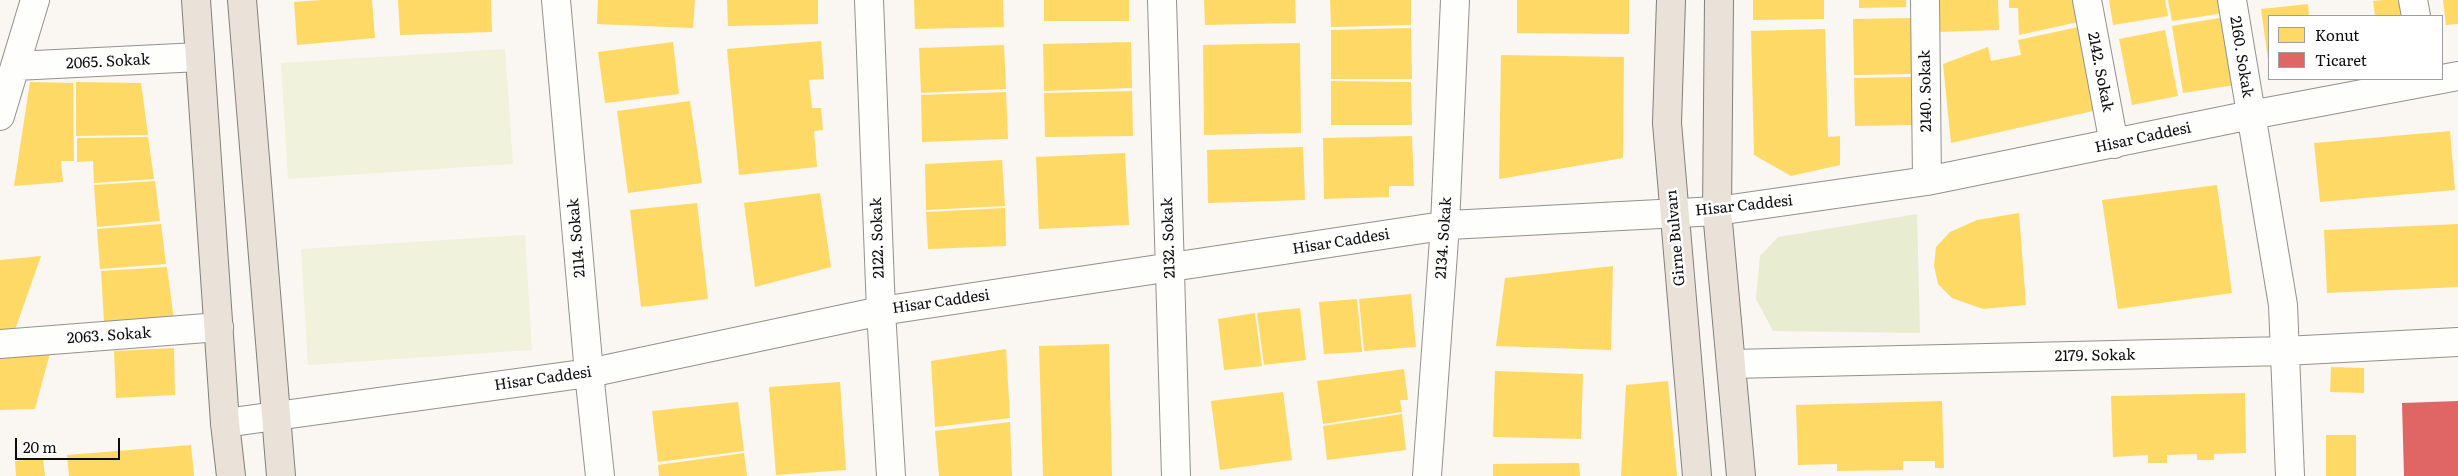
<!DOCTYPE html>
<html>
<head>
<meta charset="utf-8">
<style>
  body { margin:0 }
  #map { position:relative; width:2458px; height:476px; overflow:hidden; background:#faf6f1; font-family:Literata,serif }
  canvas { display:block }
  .legend { position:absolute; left:2268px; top:15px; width:175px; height:65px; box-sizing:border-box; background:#fff; border:1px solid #9e9e9e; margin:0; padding:6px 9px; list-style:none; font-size:15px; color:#0c0c0c }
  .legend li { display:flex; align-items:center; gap:10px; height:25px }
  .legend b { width:25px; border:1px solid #9e9e9e }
  .scale { position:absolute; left:15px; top:438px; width:105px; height:22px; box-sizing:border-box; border:2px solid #0c0c0c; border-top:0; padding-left:6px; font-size:15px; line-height:18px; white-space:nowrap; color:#0c0c0c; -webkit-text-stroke:4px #fff; paint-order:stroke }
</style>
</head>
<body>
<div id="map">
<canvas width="2458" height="476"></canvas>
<ul class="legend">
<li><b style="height:14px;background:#ffd966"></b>Konut</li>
<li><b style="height:14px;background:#e06666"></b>Ticaret</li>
</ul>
<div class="scale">20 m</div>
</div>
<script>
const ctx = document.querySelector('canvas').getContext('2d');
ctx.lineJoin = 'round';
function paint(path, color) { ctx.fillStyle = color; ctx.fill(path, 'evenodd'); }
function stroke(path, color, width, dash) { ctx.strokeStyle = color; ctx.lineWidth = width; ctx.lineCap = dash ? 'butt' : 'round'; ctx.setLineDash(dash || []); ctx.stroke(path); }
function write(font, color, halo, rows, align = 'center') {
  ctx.font = font + ' Literata,serif'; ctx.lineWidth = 5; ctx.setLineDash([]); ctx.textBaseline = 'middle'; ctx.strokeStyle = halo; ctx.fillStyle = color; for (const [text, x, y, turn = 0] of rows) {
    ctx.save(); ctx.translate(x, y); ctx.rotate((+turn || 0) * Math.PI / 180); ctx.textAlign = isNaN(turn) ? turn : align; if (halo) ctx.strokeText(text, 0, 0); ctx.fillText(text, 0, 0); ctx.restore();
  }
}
paint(new Path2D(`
  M 1917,214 L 1920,333 L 1773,331 L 1756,299 L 1760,256 L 1778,237 Z`), '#e8edd2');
paint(new Path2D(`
  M 505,49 L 513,164 L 288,179 L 281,63 Z
  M 525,235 L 532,350 L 308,365 L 301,249 Z`), '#f0f2dc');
paint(new Path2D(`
  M 321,0 L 372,0 L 375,38 L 297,45 L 294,2 Z
  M 398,0 L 491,0 L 492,32 L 400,35 Z
  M 598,0 L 695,0 L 693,28 L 597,24 Z
  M 727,0 L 818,0 L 818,24 L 728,26 Z
  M 914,0 L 1003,0 L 1004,27 L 915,29 Z
  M 1044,0 L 1129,0 L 1129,21 L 1044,21 Z
  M 1204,0 L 1295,0 L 1296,23 L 1205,25 Z
  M 1330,0 L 1411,0 L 1411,25 L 1331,27 Z
  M 1517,0 L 1629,0 L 1629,34 L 1517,33 Z
  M 1753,0 L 1824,0 L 1824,19 L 1753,20 Z
  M 1859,0 L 1906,0 L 1906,7 L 1859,8 Z
  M 1937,0 L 1998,0 L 1999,30 L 1938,32 Z
  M 2009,0 L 2075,0 L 2078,22 L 2019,35 L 2018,8 L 2009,8 Z
  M 2109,0 L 2165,0 L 2168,16 L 2113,25 Z
  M 2168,0 L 2222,0 L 2224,13 L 2172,21 Z
  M 2384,0 L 2406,0 L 2408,16 L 2375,16 L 2373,1 Z
  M 2443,0 L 2458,0 L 2458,24 L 2446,25 Z
  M 2308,4 L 2309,16 L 2269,16 L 2269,67 L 2261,9 Z
  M 2225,17 L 2235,85 L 2183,93 L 2172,26 Z
  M 1911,18 L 1912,74 L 1854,75 L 1853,19 Z
  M 2083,26 L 2102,109 L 1951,143 L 1943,64 L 1988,47 L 1991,61 L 2021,55 L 2018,40 Z
  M 1411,28 L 1412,79 L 1331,79 L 1331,30 Z
  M 1825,29 L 1828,137 L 1840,136 L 1840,165 L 1791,176 L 1754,155 L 1751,31 Z
  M 2165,30 L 2178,96 L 2132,105 L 2119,39 Z
  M 821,41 L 824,79 L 809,80 L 812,108 L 821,108 L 823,130 L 814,131 L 817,167 L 739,175 L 727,49 Z
  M 673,42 L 679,94 L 605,103 L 598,52 Z
  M 1131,42 L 1132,88 L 1044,91 L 1043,44 Z
  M 1300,43 L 1301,133 L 1204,135 L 1203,45 Z
  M 1004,45 L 1006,89 L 921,93 L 919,48 Z
  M 1501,55 L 1624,57 L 1623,158 L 1499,179 Z
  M 1912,77 L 1913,125 L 1855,126 L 1854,78 Z
  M 1331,81 L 1411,82 L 1412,125 L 1331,125 Z
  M 30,82 L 73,83 L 74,161 L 61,161 L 63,182 L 14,186 Z
  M 76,82 L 141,83 L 148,135 L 76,136 Z
  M 1132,91 L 1133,136 L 1045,137 L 1044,93 Z
  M 1006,92 L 1008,139 L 922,142 L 921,95 Z
  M 690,101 L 702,183 L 628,193 L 617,111 Z
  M 2450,131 L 2455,190 L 2320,202 L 2314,143 Z
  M 1412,136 L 1414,186 L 1389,186 L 1389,197 L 1324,199 L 1323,138 Z
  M 148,137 L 154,179 L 94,183 L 93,161 L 77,162 L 77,138 Z
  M 1303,147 L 1305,200 L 1208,203 L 1207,150 Z
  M 1125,153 L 1129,225 L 1039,229 L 1036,157 Z
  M 1002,160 L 1005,206 L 926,210 L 925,164 Z
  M 155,181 L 160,221 L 97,227 L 94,185 Z
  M 2217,185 L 2232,293 L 2118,309 L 2102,200 Z
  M 820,193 L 831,267 L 755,287 L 744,203 Z
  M 697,203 L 708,299 L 641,307 L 630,210 Z
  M 1005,208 L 1006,246 L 928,249 L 926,212 Z
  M 2019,213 L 2026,305 L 1983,309 L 1952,298 L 1938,284 L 1934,266 L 1936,247 L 1950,232 L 1977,220 Z
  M 161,224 L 166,264 L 100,269 L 97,229 Z
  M 2458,224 L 2458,287 L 2327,293 L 2324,230 Z
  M 41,256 L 15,330 L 0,331 L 0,260 Z
  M 1613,266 L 1611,350 L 1496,346 L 1505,278 Z
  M 167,267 L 174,320 L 104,322 L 101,271 Z
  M 1411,294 L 1416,347 L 1364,351 L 1359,299 Z
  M 1357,299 L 1362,352 L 1324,354 L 1319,302 Z
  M 1300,308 L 1306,360 L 1264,365 L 1257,313 Z
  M 1255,313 L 1262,366 L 1224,370 L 1218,319 Z
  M 1109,344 L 1112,476 L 1043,476 L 1039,346 Z
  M 174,348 L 175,395 L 116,398 L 114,351 Z
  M 51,349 L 35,409 L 0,410 L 0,350 Z
  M 1006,349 L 1010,418 L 935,427 L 931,361 Z
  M 2331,367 L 2364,368 L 2364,393 L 2330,392 Z
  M 1404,369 L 1408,400 L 1400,400 L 1402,412 L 1323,424 L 1317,381 Z
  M 1495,371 L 1583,374 L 1581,439 L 1493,437 Z
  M 1668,381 L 1677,476 L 1621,476 L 1626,385 Z
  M 840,382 L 846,470 L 776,475 L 769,387 Z
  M 1283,392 L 1292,460 L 1220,470 L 1211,401 Z
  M 2245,393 L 2246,453 L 2214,454 L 2214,460 L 2197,460 L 2197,454 L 2167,455 L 2167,463 L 2148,463 L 2148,455 L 2113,457 L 2111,396 Z
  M 1942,401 L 1944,468 L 1935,468 L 1935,461 L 1903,461 L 1903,470 L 1837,471 L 1837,464 L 1798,465 L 1796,405 Z
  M 738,402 L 744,451 L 658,462 L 652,411 Z
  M 1402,414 L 1406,450 L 1327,460 L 1323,426 Z
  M 1010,422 L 1012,476 L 939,476 L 935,431 Z
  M 2326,435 L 2356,435 L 2356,476 L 2326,476 Z
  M 191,445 L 194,476 L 69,476 L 67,455 Z
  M 744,453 L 747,476 L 659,476 L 658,465 Z
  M 43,458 L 45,476 L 16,476 L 15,461 Z
  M 1579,463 L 1580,476 L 1493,476 L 1493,464 Z`), '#ffd966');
paint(new Path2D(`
  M 2458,401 L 2458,476 L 2404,476 L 2402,403 Z`), '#e06666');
const minor = new Path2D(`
  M 556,0 L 589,373 L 600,476
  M 869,0 L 881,311 L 891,476
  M 1162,0 L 1176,476
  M 1925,0 L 1927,181
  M 2087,0 L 2114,144
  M 2232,0 L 2283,305 L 2290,476
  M 2413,0 L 2416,16
  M 15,66 L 200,57
  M 0,116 L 35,0
  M 0,344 L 219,327
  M 1732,364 L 2285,351 L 2458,342
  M 225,423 L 589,373 L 881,311 L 1449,225 L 1717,211 L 1927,181 L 2251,115 L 2458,76
  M 1427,476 L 1445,225 L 1455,0`);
const major = new Path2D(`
  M 196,0 L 225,423 L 231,476
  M 242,0 L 281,476
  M 1671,0 L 1667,123 L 1697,476
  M 1719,0 L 1717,211 L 1741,476`);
stroke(minor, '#93918f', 30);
stroke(major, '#807f7c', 30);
stroke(minor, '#fefefd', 28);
stroke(major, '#eae2d9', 28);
write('15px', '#0c0c0c', '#fff', [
  ["2160. Sokak",2241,57,81],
  ["2065. Sokak",108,62,-3],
  ["2142. Sokak",2100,72,79],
  ["2140. Sokak",1926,91,-91],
  ["Hisar Caddesi",2143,138,-12],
  ["Hisar Caddesi",1744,206,-6],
  ["2114. Sokak",577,238,-95],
  ["2122. Sokak",878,238,-92],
  ["2132. Sokak",1169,238,-92],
  ["2134. Sokak",1444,238,-86],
  ["Girne Bulvarı",1676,238,-95],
  ["Hisar Caddesi",1341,242,-9],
  ["Hisar Caddesi",941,302,-8],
  ["2063. Sokak",109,336,-4],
  ["2179. Sokak",2095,356,-1],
  ["Hisar Caddesi",543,379,-8]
]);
</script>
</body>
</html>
